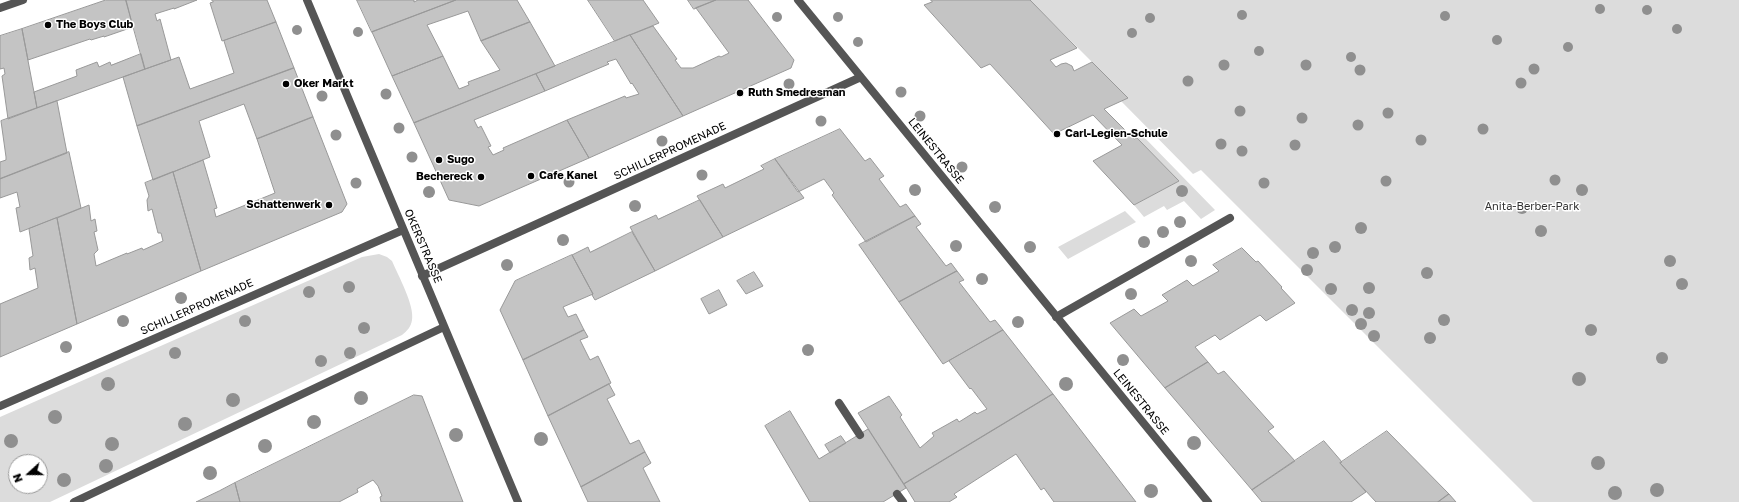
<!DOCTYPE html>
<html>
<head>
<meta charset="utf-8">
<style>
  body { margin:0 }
  #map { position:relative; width:1739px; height:502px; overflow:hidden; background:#fff; font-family:"Golos Text",sans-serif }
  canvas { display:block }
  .north { position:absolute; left:8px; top:454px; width:40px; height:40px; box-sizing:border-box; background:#fff; border:1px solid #999; border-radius:50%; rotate:249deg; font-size:11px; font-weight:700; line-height:16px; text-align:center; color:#000 }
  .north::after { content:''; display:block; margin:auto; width:14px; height:18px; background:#000; clip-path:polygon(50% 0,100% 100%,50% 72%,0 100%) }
</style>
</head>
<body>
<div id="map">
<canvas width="1739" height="502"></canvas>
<div class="north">N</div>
</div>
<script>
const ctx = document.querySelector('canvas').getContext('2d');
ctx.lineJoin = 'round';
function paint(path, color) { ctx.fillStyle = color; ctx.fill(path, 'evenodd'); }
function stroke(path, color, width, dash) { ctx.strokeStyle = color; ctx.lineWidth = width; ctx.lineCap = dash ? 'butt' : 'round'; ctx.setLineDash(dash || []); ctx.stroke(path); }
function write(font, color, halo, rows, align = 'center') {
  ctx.font = font + ' "Golos Text",sans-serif'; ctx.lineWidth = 3; ctx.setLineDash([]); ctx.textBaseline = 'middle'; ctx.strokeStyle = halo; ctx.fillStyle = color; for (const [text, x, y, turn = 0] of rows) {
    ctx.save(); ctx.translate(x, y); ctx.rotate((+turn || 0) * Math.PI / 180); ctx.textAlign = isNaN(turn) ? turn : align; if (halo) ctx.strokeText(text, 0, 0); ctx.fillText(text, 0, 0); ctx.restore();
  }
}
paint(new Path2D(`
  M 1030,0 L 1739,0 L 1739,502 L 1533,502 L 1201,170 L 1193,174 L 1121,101 L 1127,97 Z
  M 1142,135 L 1215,210 L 1201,219 L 1184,201 L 1167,210 L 1164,206 L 1144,217 L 1134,205 L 1179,181 L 1137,138 Z
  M 1125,211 L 1136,222 L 1068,259 L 1058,247 Z
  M 379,254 L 387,257 L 392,261 C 398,275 415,306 412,320 C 411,327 407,331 402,335 L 50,502 L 0,502 L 0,417 L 362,257 ZM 16,462 L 40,462 L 40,486 L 16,486 Z`), '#dcdcdc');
const building = new Path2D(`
  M 106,0 L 126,0 L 133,27 L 104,37 L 104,36 L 91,40 L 90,39 L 28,60 L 22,29 Z
  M 126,0 L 197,0 L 174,9 L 174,8 L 155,14 L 157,21 L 160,19 L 171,60 L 145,69 Z
  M 212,0 L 267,0 L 276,22 L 222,41 L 210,3 L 213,2 Z
  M 357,0 L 414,0 L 414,2 L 418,0 L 456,0 L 372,32 Z
  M 456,0 L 517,0 L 530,22 L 481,41 L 468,11 L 427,25 L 443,56 L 392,76 L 372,32 Z
  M 588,0 L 643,0 L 659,23 L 615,41 Z
  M 688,0 L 716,0 L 694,9 Z
  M 716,0 L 748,0 L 794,60 L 791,68 L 683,116 L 630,35 L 653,26 L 677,59 L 675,60 L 681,68 L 693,68 L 719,56 L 721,57 L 729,53 L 696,8 Z
  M 931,0 L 1030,0 L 1077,48 L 1050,60 L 1056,67 L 1061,64 L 1066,63 L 1072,66 L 1074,71 L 1092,62 L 1128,98 L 1104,109 L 1134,139 L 1137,138 L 1179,181 L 1134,205 L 1093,161 L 1122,145 L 1093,115 L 1054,134 L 990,64 L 981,68 L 924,5 L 932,2 Z
  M 276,22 L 294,68 L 137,126 L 123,77 L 179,57 L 190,89 L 234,73 L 224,41 Z
  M 530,22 L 555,66 L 414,123 L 392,76 L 443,56 L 459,89 L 469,85 L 468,82 L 500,70 L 481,41 Z
  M 22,29 L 37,108 L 8,119 L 2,76 L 5,74 L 4,68 L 0,69 L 0,36 Z
  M 630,35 L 683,116 L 589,158 L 567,120 L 625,96 L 626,98 L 639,94 L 632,83 L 631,84 L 616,59 L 607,62 L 609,64 L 545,91 L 536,74 Z
  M 141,54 L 145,69 L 37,108 L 34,92 L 77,76 L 76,70 L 97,62 L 99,67 L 110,62 L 111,65 Z
  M 294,68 L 313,117 L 257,139 L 244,104 L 199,121 L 210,157 L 153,180 L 137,126 Z
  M 536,74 L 545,91 L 474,120 L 478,128 L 481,126 L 491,146 L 488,147 L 493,155 L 504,150 L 503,148 L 567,120 L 589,158 L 479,206 L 449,200 L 414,123 Z
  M 57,101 L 67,153 L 0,179 L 0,162 L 6,160 L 6,157 L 1,121 Z
  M 313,117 L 347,204 L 342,212 L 201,271 L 173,172 L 203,160 L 217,208 L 214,209 L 216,217 L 275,193 L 257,139 Z
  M 840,129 L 865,161 L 870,158 L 884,176 L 879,179 L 900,207 L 906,204 L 915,216 L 866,242 L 832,195 L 834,193 L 824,179 L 798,192 L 775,159 Z
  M 69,152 L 81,208 L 20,232 L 16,208 L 20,207 L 17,192 L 0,198 L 0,179 Z
  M 775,159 L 804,198 L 723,237 L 697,196 L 723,184 L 725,188 L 764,169 L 761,166 Z
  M 173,172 L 201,271 L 77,324 L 57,218 L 89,205 L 91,221 L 95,219 L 97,231 L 94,232 L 98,250 L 94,254 L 96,266 L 127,253 L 127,254 L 142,248 L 143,250 L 163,241 L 161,233 L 158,233 L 152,209 L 148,211 L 147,200 L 149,196 L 145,183 Z
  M 700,200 L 723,237 L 655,271 L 630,227 L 656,215 L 658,219 Z
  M 915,216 L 921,224 L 916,227 L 946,266 L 951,263 L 957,271 L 899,302 L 859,245 Z
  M 57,218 L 77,324 L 0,357 L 0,304 L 38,288 L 35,268 L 30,270 L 29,258 L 33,256 L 29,229 Z
  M 632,232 L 655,271 L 595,300 L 592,295 L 593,294 L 572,255 L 588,247 L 590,252 Z
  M 1242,248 L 1256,262 L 1258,261 L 1282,287 L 1281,288 L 1295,303 L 1266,321 L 1260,315 L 1220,340 L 1215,335 L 1195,347 L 1208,362 L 1165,388 L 1110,323 L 1134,309 L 1141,316 L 1168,301 L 1162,295 L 1187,280 L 1193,286 L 1219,271 L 1213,265 Z
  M 572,255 L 593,294 L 563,307 L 568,317 L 576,314 L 584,330 L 523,360 L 500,310 L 515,281 Z
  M 957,271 L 964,280 L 959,282 L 990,322 L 995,320 L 1003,330 L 943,364 L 899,302 Z
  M 754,272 L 763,286 L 746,294 L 737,281 Z
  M 719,290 L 727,305 L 709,314 L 701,299 Z
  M 584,330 L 588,337 L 580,340 L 590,360 L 598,356 L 611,383 L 548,416 L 523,360 Z
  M 1003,330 L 1053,394 L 904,484 L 858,413 L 889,396 L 902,415 L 900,417 L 920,448 L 934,436 L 932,433 L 957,419 L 959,422 L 975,412 L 977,414 L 987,409 L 971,388 L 970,389 L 949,361 Z
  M 1208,362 L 1218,374 L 1224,371 L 1274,427 L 1268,431 L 1295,461 L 1252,490 L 1165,388 Z
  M 609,384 L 615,395 L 607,399 L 630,444 L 639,440 L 645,452 L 581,487 L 548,416 Z
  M 1053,394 L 1136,502 L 1054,502 L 1044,488 L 1041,490 L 1016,454 L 954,494 L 957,497 L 949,502 L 915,502 L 904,484 Z
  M 414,395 L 422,396 L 463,502 L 381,502 L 380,497 L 382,496 L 378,486 L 373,480 L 357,489 L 358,492 L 339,502 L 240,502 L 235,483 Z
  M 790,411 L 819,459 L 868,429 L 906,488 L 883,502 L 810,502 L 765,426 Z
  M 1387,431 L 1449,494 L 1438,502 L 1376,502 L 1340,463 Z
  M 841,436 L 846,443 L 830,453 L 825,445 Z
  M 1324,441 L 1342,462 L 1340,463 L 1366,492 L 1351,502 L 1262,502 L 1252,490 Z
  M 645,452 L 651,463 L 643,468 L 660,502 L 588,502 L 581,487 Z
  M 235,483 L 240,502 L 196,502 L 219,491 Z
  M 1449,494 L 1456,502 L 1438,502 Z`);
paint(building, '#c4c4c4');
stroke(building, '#999', 1);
stroke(new Path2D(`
  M 839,403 L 860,435
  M 897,494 L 903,502`), '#555', 8);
stroke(new Path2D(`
  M 307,0 L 518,502
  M 798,0 L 1208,502
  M 0,8 L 23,0
  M 422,276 L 861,77
  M 1056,317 L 1230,218
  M 0,406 L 403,230
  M 74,502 L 444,327`), '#555', 8);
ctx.fillStyle = '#8f8f8f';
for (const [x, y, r] of [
  [1600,9,5],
  [1647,10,5],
  [1242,15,5],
  [1445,16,5],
  [777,17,5],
  [838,17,5],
  [1150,18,5],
  [1677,29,5],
  [297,30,5],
  [358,32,5],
  [1132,33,5],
  [1497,40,5],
  [858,42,5],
  [1568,47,5],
  [1259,51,5],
  [1351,57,5],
  [1224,65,5.5],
  [1306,65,5.5],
  [1534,69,5.5],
  [1360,70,5.5],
  [1188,81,5.5],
  [1521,83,5.5],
  [789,84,5.5],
  [901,92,5.5],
  [386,94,5.5],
  [322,96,5.5],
  [1240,111,5.5],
  [1388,113,5.5],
  [920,116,5.5],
  [1302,118,5.5],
  [821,121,5.5],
  [1358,125,5.5],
  [399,128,5.5],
  [1483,129,5.5],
  [336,135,5.5],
  [1421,140,5.5],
  [662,141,5.5],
  [1221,144,5.5],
  [1295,145,5.5],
  [1242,151,5.5],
  [412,157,5.5],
  [962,167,5.5],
  [702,175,5.5],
  [1555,180,5.5],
  [1386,181,5.5],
  [569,182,5.5],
  [356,183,5.5],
  [1264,183,5.5],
  [915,190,6],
  [1582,190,6],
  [1182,191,6],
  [429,192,6],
  [635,206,6],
  [995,207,6],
  [1522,208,6],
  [1180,222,6],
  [1361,228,6],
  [1541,231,6],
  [1163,232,6],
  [563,240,6],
  [1144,242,6],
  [956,246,6],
  [1030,247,6],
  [1335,247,6],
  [1313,253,6],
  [1191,261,6],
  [1670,261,6],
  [507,265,6],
  [1307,270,6],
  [1427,273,6],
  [982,279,6],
  [1682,284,6],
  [349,287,6],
  [1369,288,6],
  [1331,289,6],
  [309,292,6],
  [1131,294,6],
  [181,298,6],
  [1352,310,6],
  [1369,313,6],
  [1444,320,6],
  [123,321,6],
  [245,321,6],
  [1018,322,6],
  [1361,324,6],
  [364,328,6],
  [1591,330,6],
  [1374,336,6],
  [1430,338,6],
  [66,347,6],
  [808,350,6],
  [175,353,6],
  [350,353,6],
  [1662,358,6],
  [1123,360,6],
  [321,361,6],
  [1579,379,7],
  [108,384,7],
  [1066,384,7],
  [361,398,7],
  [233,400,7],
  [55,417,7],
  [314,422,7],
  [185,424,7],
  [456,435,7],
  [541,439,7],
  [11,441,7],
  [1194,443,7],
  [112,444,7],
  [265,446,7],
  [1598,463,7],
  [106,466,7],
  [210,473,7],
  [64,480,7],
  [1657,490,7],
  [1151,491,7],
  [1615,493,7]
]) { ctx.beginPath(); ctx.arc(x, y, r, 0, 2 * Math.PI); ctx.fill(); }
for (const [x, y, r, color] of [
  [48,25,4,"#000"],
  [286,84,4,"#000"],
  [740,93,4,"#000"],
  [1057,134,4,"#000"],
  [439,160,4,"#000"],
  [531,176,4,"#000"],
  [481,177,4,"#000"],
  [329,205,4,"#000"]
]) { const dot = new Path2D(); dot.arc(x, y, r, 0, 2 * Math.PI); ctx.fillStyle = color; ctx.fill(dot); stroke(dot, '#fff', 1.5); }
write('bold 11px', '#000', '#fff', [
  ["The Boys Club",56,25],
  ["Oker Markt",294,84],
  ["Ruth Smedresman",748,93],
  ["Carl-Legien-Schule",1065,134],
  ["Sugo",447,160],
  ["Cafe Kanel",539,176],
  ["Bechereck",473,177,"right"],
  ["Schattenwerk",321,205,"right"]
], 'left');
write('11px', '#000', '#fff', [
  ["SCHILLERPROMENADE",670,151,-25],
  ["LEINESTRASSE",936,151,51],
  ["OKERSTRASSE",423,246,67],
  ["SCHILLERPROMENADE",197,307,-24],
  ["LEINESTRASSE",1141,402,51]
]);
write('11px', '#333', '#fff', [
  ["Anita-Berber-Park",1532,207]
]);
</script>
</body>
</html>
